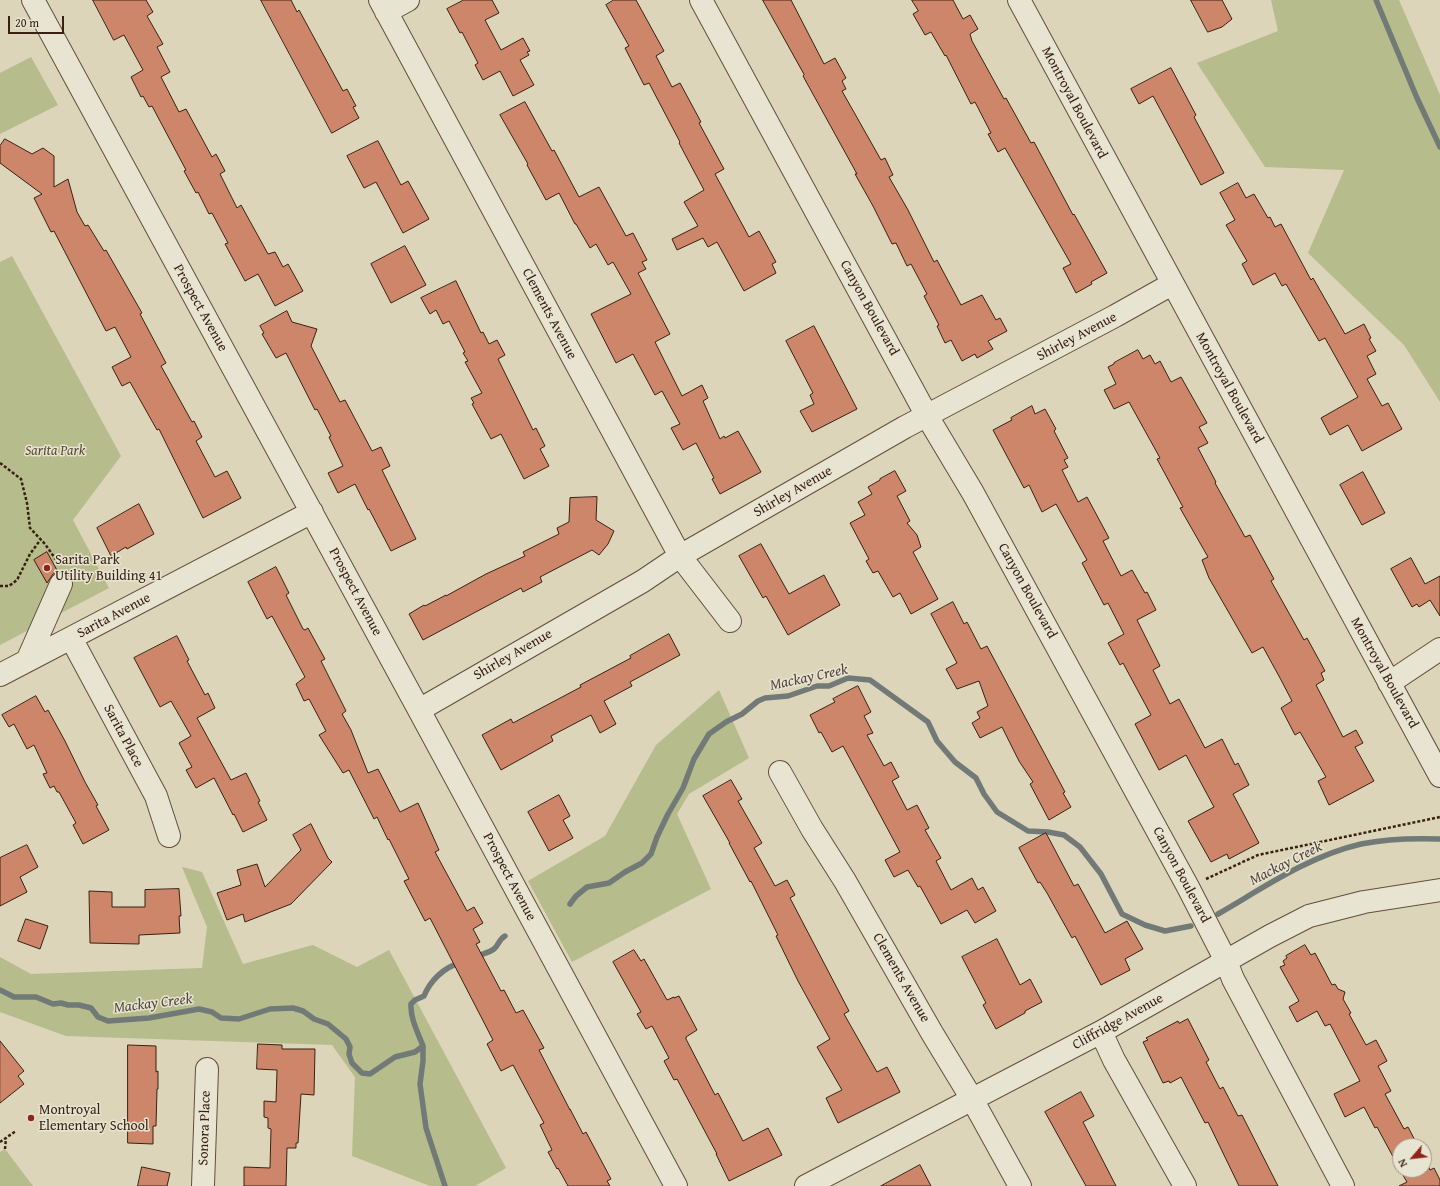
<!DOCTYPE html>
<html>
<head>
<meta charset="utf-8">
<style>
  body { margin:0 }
  #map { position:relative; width:1440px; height:1186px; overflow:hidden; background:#dcd5b9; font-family:"Gentium Book Plus",serif }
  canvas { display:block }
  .north { position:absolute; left:1392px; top:1138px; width:40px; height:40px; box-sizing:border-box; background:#e8e4d2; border:1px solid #a29685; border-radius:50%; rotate:242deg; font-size:11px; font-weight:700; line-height:16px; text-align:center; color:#392111 }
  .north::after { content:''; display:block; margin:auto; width:14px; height:18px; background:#8f2418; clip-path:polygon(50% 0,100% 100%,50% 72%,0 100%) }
  .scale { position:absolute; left:8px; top:16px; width:56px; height:18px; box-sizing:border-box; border:2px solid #392111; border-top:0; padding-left:5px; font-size:12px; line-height:14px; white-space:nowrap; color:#392111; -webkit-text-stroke:3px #e8e4d2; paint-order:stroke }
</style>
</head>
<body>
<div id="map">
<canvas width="1440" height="1186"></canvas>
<div class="north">N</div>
<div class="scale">20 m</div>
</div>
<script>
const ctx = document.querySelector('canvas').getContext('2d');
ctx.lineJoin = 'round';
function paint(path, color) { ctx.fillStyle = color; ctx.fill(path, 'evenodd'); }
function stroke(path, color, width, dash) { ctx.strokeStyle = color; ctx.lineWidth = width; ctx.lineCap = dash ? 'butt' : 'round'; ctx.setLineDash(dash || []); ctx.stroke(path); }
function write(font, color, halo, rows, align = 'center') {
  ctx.font = font + ' "Gentium Book Plus",serif'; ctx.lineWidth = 3; ctx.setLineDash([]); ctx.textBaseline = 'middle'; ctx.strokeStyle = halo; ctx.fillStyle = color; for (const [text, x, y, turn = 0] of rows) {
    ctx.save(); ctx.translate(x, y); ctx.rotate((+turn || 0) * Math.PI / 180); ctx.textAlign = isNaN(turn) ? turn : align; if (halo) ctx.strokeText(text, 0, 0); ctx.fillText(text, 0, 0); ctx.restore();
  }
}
paint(new Path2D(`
  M 1271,0 L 1399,0 L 1440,95 L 1440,402 L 1404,345 L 1308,253 L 1344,170 L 1265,167 L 1197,63 L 1278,31 Z
  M 31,57 L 58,105 L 0,134 L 0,73 Z
  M 12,256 L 121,456 L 73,520 L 109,588 L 0,645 L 0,262 Z
  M 719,690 L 749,758 L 689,794 L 677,814 L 711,889 L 572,962 L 528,881 L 605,836 L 656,745 Z
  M 182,867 L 202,872 L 243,964 L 313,945 L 357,967 L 389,950 L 506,1168 L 475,1186 L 430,1186 L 352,1156 L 355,1077 L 332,1045 L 66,1036 L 0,1012 L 0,957 L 31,974 L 202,968 L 207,927 Z
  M 5,1149 L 33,1186 L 0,1186 L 0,1152 Z`), '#b6bc8b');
stroke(new Path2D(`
  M 1376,0 L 1417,98 L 1440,147
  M 570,904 L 576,896 L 587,887 L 609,883 L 625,872 L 642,863 L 651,854 L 657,837 L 668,814 L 683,788 L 694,759 L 709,734 L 726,722 L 742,714 L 758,701 L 765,698 L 788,696 L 817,686 L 829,686 L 848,678 L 870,680 L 928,722 L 937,741 L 955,762 L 976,778 L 984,794 L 997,812 L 1028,831 L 1048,832 L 1064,835 L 1080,847 L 1101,874 L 1122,914 L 1145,925 L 1165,931 L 1191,926
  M 1218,914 C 1263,888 1309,856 1361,844 C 1386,839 1414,838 1440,839
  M 475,957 C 481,954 489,953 494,949 C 499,945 499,939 505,936
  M 0,990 L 14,997 L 36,997 L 53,1004 L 61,1003 L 68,1005 L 79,1005 L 91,1008 L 98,1017 L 108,1021 L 149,1018 L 199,1009 L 212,1012 L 221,1018 L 239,1019 L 270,1009 L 293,1008 L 303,1011 L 314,1019 L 328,1024 L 346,1039 L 350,1047 L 349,1054 L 352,1063 L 362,1073 L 370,1074 L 395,1057 L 415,1052 L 423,1046 C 418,1033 410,1018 411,1004 L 415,1000 L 424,996 C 430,981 444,967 460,963
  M 423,1046 L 423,1061 L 420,1084 L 426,1128 L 445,1186`), '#727a77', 5.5);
const building = new Path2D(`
  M 93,0 L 146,0 L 153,12 L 147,16 L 163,44 L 157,47 L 170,72 L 161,77 L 179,112 L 186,109 L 212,157 L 216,154 L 225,171 L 220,174 L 237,208 L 241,205 L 268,254 L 275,252 L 283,267 L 288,264 L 303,291 L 275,306 L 258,274 L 245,281 L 225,244 L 228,243 L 212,213 L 209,214 L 198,192 L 196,193 L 184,171 L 186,170 L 152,106 L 149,107 L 143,96 L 141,97 L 131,77 L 143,70 L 124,35 L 114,40 Z
  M 261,0 L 291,0 L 297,12 L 299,10 L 343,91 L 347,89 L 356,106 L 353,107 L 359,118 L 332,133 Z
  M 464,0 L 492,0 L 499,13 L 485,20 L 501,50 L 523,38 L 530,51 L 527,52 L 529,55 L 520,60 L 534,85 L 513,96 L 500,71 L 483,80 L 475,65 L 478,63 L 462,32 L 460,33 L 447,9 Z
  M 614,0 L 636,0 L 664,51 L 656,56 L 672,87 L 680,83 L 701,122 L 699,123 L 724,169 L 715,174 L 749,237 L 759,231 L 776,262 L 772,264 L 776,273 L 744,291 L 717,242 L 708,247 L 703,238 L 677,250 L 672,239 L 698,226 L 684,202 L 704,190 L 679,143 L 680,142 L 649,83 L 644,85 L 625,48 L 629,46 L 606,5 Z
  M 763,0 L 791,0 L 824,64 L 835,58 L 846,78 L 842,81 L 846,89 L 842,91 L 881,160 L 885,158 L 893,175 L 889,177 L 908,210 L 934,262 L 937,260 L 961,305 L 982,295 L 996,320 L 1000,318 L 1007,331 L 988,341 L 993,349 L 977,358 L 975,354 L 962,361 L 951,340 L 945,343 L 937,326 L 939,325 L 924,296 L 927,294 L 911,264 L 907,266 L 896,243 L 892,244 L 873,206 L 855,174 L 857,174 L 803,76 L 804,75 Z
  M 912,0 L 953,0 L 963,19 L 970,15 L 978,29 L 970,34 L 972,41 L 1004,99 L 1006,98 L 1031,143 L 1034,142 L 1073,215 L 1074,214 L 1107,273 L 1091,282 L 1092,284 L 1076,293 L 1063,268 L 1071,264 L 1005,148 L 998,152 L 988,134 L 991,133 L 975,102 L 971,104 L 946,55 L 945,56 L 931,32 L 925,35 L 913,14 L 918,11 Z
  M 1191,0 L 1222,0 L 1232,19 L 1222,27 L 1208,32 Z
  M 1171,68 L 1196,115 L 1194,117 L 1224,173 L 1201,185 L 1153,96 L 1139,104 L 1131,89 Z
  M 525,102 L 552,151 L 554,150 L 579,197 L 599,187 L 626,236 L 633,233 L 647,260 L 642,262 L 646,269 L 638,273 L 670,334 L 655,342 L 682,396 L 702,385 L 708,398 L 703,401 L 720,439 L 724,436 L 725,438 L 738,431 L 761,472 L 720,494 L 712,479 L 714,478 L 696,443 L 683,450 L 671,428 L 680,424 L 662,391 L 655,395 L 633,354 L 616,363 L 591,314 L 631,294 L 613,262 L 608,265 L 596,244 L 590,248 L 576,224 L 575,224 L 559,193 L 546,200 L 527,165 L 528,164 L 500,115 Z
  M 5,139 L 32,154 L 43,148 L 54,156 L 54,187 L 68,179 L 77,212 L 85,226 L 88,225 L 104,251 L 106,250 L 142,313 L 140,314 L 166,363 L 161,366 L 192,422 L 194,421 L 202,437 L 196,441 L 215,477 L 227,471 L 241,498 L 203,518 L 159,429 L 157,430 L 130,382 L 122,386 L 112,367 L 131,357 L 115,327 L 106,331 L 54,231 L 51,232 L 34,198 L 42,194 L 0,163 L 0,146 Z
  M 378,141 L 401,185 L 408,181 L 429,219 L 403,233 L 376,182 L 364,188 L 347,156 Z
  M 1238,183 L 1246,198 L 1254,194 L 1268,218 L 1270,217 L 1275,227 L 1281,224 L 1311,280 L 1313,278 L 1345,334 L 1364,324 L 1371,338 L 1369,339 L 1376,351 L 1367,356 L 1376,374 L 1367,379 L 1382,406 L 1388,403 L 1402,429 L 1362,451 L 1348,425 L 1330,435 L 1321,418 L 1358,397 L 1325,338 L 1319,341 L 1286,284 L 1282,286 L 1275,273 L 1253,285 L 1242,264 L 1247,261 L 1226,225 L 1235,220 L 1220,193 Z
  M 405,246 L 426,285 L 391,303 L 371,264 Z
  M 456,281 L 481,333 L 483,332 L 489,344 L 497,340 L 505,355 L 498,359 L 533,430 L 536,428 L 545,446 L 540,449 L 549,466 L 524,479 L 501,434 L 491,439 L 472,404 L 474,403 L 471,398 L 482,393 L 465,362 L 468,361 L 463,353 L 465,352 L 449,321 L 443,324 L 436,310 L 430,314 L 421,298 Z
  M 287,311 L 292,322 L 317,329 L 311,346 L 340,402 L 345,400 L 372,451 L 381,447 L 390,466 L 382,470 L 416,539 L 391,551 L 369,509 L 368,510 L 355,484 L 338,493 L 328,473 L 343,466 L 329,437 L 331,436 L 317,409 L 315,410 L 286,353 L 276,358 L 262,334 L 264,333 L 260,326 Z
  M 814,326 L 857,409 L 812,432 L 800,411 L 814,404 L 810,395 L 813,393 L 786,341 Z
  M 1138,350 L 1143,359 L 1150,355 L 1155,364 L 1160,361 L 1171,382 L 1181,377 L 1207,423 L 1199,427 L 1208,443 L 1198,448 L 1216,482 L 1215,483 L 1245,537 L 1250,535 L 1274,579 L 1271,581 L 1304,640 L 1307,638 L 1325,671 L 1321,673 L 1324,680 L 1316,685 L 1343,737 L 1356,730 L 1363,743 L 1355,747 L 1374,781 L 1329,805 L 1318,781 L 1326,777 L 1300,732 L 1295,735 L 1281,708 L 1292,701 L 1280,678 L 1263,647 L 1252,653 L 1209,578 L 1202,560 L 1208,557 L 1180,508 L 1183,507 L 1157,459 L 1160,458 L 1129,402 L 1114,409 L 1104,390 L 1116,384 L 1108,367 L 1114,364 L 1114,363 Z
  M 1032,406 L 1035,414 L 1045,409 L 1056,429 L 1054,431 L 1068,458 L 1064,460 L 1068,467 L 1062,470 L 1078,502 L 1087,497 L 1109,538 L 1103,541 L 1121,576 L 1132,570 L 1145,593 L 1147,592 L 1156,610 L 1137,620 L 1160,666 L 1153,670 L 1170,704 L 1179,699 L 1205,748 L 1222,739 L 1235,765 L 1238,763 L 1249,785 L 1233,794 L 1259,843 L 1229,859 L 1227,854 L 1211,862 L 1188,821 L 1214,807 L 1186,755 L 1159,770 L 1135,724 L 1151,715 L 1123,663 L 1120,665 L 1108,643 L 1124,634 L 1108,603 L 1104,605 L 1082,563 L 1087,560 L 1056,504 L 1042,512 L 1029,485 L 1024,488 L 993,430 L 1012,420 L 1011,418 Z
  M 895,471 L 906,491 L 897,496 L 910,521 L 907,523 L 917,535 L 921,547 L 913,552 L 938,599 L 911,614 L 900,593 L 893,597 L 878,571 L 873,573 L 866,561 L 869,559 L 850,523 L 865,515 L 858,502 L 872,494 L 868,487 L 880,480 L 880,479 Z
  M 1363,472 L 1385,513 L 1362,525 L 1340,485 Z
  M 597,497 L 596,520 L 614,531 L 608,544 L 599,555 L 592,550 L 540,577 L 542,582 L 523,592 L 521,588 L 423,640 L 409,614 L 424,605 L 425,606 L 446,595 L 446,596 L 486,574 L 525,556 L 523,552 L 559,534 L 557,528 L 569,522 L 570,498 Z
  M 139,504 L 154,534 L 127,549 L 126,547 L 111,556 L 97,528 Z
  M 761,544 L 789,594 L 824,575 L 840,605 L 788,635 L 766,596 L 763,598 L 739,556 Z
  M 47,552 L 58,572 L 53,574 L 47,583 L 34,560 Z
  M 1411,558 L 1425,584 L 1440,576 L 1440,616 L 1430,600 L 1419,607 L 1417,604 L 1412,607 L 1391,569 Z
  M 276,567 L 289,593 L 286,595 L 303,629 L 305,630 L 308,628 L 325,659 L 321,661 L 346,711 L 342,714 L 351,730 L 368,773 L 378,769 L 400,812 L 418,803 L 439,850 L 435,852 L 467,911 L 474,907 L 483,923 L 473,929 L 480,942 L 476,944 L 501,991 L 504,990 L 516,1013 L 523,1010 L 544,1048 L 539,1050 L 570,1110 L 570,1109 L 583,1134 L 586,1132 L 611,1179 L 607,1181 L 610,1186 L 568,1186 L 558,1168 L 557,1169 L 548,1152 L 552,1150 L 540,1125 L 544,1123 L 513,1065 L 501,1071 L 487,1044 L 493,1040 L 430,918 L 425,921 L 404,881 L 409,879 L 389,839 L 388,840 L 377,817 L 374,819 L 349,770 L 343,773 L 319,735 L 326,731 L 309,699 L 304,701 L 296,684 L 305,677 L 272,616 L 267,619 L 248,582 Z
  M 953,602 L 964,624 L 967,622 L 981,649 L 987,646 L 1065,792 L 1063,793 L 1071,807 L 1049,820 L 1030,784 L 1033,782 L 1019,761 L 1002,727 L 980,738 L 972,723 L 980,718 L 977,712 L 988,706 L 979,681 L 957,689 L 946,669 L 957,663 L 931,614 Z
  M 669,634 L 680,655 L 630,682 L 632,686 L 604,701 L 616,724 L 600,733 L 591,715 L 551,736 L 553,741 L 501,770 L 482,735 L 511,719 L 513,723 L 581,687 L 580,685 L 631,658 L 630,656 Z
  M 177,636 L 189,660 L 187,661 L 205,695 L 208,693 L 215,708 L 197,718 L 231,780 L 246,773 L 260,801 L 258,802 L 267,820 L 243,832 L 234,814 L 233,815 L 214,778 L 196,788 L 186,770 L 192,767 L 179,743 L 191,736 L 171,701 L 160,707 L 134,658 Z
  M 858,686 L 871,712 L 864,716 L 873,733 L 867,735 L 884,766 L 891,762 L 899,777 L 892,781 L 907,810 L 917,805 L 929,828 L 925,830 L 941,858 L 936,861 L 951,890 L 972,878 L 978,890 L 983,887 L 996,911 L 975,923 L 967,910 L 941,924 L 920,886 L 918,887 L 908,870 L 894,877 L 885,860 L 900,852 L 843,746 L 832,752 L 821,732 L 819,733 L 810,715 L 835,702 L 833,699 Z
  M 36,696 L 45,712 L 48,710 L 65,741 L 85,782 L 98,805 L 96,806 L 109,830 L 83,844 L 73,825 L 76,823 L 59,792 L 57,792 L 54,786 L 50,788 L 43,774 L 47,773 L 34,745 L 27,749 L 14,724 L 9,727 L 2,715 Z
  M 731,780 L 742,799 L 738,801 L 762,843 L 754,848 L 775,886 L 787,880 L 795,895 L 790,898 L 849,1011 L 844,1014 L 877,1072 L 887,1067 L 900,1092 L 838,1123 L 826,1098 L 842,1090 L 817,1047 L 830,1039 L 798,981 L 776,936 L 778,935 L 751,881 L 750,882 L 729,843 L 730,843 L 703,796 Z
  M 559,795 L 570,816 L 563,820 L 573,838 L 549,851 L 528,812 Z
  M 311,824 L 328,858 L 332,862 L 291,904 L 245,922 L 243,914 L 227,920 L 217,893 L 241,885 L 237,870 L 257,864 L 265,887 L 301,850 L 293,835 Z
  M 1046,833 L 1074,886 L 1078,884 L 1105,933 L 1127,921 L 1143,949 L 1125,959 L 1130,970 L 1101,985 L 1075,936 L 1072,938 L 1047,893 L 1040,882 L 1038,883 L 1019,848 Z
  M 27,845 L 38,867 L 20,877 L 27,892 L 0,906 L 0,858 Z
  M 179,889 L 181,916 L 179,916 L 180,933 L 139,935 L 139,944 L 90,943 L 89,891 L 112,892 L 112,907 L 145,907 L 145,890 Z
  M 26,919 L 48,926 L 40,949 L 18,941 Z
  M 997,939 L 1020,985 L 1030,979 L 1042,1002 L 1025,1011 L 1025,1013 L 996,1029 L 983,1005 L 986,1003 L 962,957 Z
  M 1305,945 L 1311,955 L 1315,953 L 1332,985 L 1335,984 L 1338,989 L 1345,992 L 1343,999 L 1351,1013 L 1349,1014 L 1366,1045 L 1376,1040 L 1387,1061 L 1378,1066 L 1391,1091 L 1385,1094 L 1404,1129 L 1408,1127 L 1418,1146 L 1400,1146 L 1400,1170 L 1424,1170 L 1424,1158 L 1430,1170 L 1434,1168 L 1440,1180 L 1440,1186 L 1399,1186 L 1407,1182 L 1404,1177 L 1377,1127 L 1375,1128 L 1364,1107 L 1345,1117 L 1334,1094 L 1360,1081 L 1330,1024 L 1325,1026 L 1317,1011 L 1297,1022 L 1289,1007 L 1299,1001 L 1280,967 L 1285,965 L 1283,961 L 1287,958 L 1286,956 Z
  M 634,950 L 641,961 L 644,959 L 667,1000 L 674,997 L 674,998 L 679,996 L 697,1030 L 686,1037 L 686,1039 L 715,1095 L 718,1093 L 743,1141 L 768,1128 L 782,1155 L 729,1181 L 716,1154 L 717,1154 L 677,1079 L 674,1080 L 664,1061 L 669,1058 L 652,1026 L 646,1029 L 637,1014 L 641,1012 L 613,962 Z
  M 1188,1019 L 1209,1060 L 1206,1062 L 1220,1089 L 1223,1087 L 1238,1116 L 1242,1115 L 1278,1186 L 1239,1186 L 1208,1122 L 1205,1123 L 1181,1077 L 1170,1083 L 1169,1081 L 1163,1083 L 1143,1042 L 1148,1040 L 1146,1038 L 1178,1021 L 1179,1023 Z
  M 0,1041 L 24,1071 L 18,1076 L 24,1084 L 0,1103 Z
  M 258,1044 L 282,1045 L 282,1049 L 315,1049 L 314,1095 L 301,1094 L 298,1143 L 296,1143 L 296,1148 L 287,1148 L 286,1186 L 244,1186 L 244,1167 L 270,1168 L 271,1129 L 268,1128 L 268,1118 L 264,1117 L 264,1101 L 276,1102 L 277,1070 L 257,1069 Z
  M 128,1045 L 156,1046 L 156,1072 L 158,1071 L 158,1089 L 157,1089 L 156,1126 L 153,1126 L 153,1144 L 128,1143 Z
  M 1081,1092 L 1094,1116 L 1083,1122 L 1116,1186 L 1086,1186 L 1045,1112 Z
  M 920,1165 L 931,1186 L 881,1186 Z
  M 142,1167 L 170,1173 L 167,1186 L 138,1186 Z`);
paint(building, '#ce866a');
stroke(building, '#392111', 1);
const minor = new Path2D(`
  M 33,0 L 419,710 L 676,1186
  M 380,0 L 680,556 L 730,621
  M 701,0 L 927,416 L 973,493 L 1188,887 L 1226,961 L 1233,979 L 1343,1186
  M 1019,0 L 1440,776
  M 386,12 L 408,0
  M 71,638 L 156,796 L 169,836
  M 27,661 L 61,584
  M 0,675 L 312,512
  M 1389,683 L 1440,649
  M 419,710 L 643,581 L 680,556 L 905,427 L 1115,316 L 1172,284
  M 780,772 L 812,829 L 845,881 L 932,1033 L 972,1099 L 1020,1186
  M 1101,1032 L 1114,1060 L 1185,1186
  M 203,1186 L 207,1069
  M 806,1186 L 1101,1032 L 1270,936 L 1309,916 L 1364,902 L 1440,890`);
stroke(minor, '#624e3b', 24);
stroke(new Path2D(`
  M 0,463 L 21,479 L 27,503 L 30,528 L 45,544 L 59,564
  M 0,586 L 9,586 L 17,580 L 30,554 L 41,539
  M 1206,879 L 1258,855 L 1440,817
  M 0,1142 L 16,1131
  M 5,1149 L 6,1138`), '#392111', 2.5, [3, 2]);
stroke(minor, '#e8e4d2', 22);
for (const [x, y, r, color] of [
  [47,568,4,"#8f2418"],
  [31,1118,4,"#8f2418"]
]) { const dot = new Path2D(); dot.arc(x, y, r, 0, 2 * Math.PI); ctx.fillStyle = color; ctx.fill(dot); stroke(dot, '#e8e4d2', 1.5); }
write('14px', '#392111', '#e8e4d2', [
  ["Montroyal Boulevard",1074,103,62],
  ["Prospect Avenue",200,308,61],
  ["Canyon Boulevard",869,308,61],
  ["Clements Avenue",549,314,62],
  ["Shirley Avenue",1077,337,-28],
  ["Montroyal Boulevard",1229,388,61],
  ["Shirley Avenue",793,492,-30],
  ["Canyon Boulevard",1027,591,61],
  ["Prospect Avenue",355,592,62],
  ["Sarita Avenue",114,616,-28],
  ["Shirley Avenue",513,655,-30],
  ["Montroyal Boulevard",1384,673,61],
  ["Sarita Place",123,736,62],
  ["Canyon Boulevard",1181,875,62],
  ["Prospect Avenue",509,877,62],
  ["Clements Avenue",901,978,60],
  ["Cliffridge Avenue",1118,1022,-29],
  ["Sonora Place",205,1128,-88]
]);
write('italic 14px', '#584830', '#e8e4d2', [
  ["Sarita Park",55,451]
]);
write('14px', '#392111', '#e8e4d2', [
  ["Sarita Park",55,560],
  ["Utility Building 41",55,576],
  ["Montroyal",39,1110],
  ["Elementary School",39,1126]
], 'left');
write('italic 15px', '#51463c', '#e8e4d2', [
  ["Mackay Creek",809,678,-12],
  ["Mackay Creek",1286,864,-27],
  ["Mackay Creek",153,1004,-7]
]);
</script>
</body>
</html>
